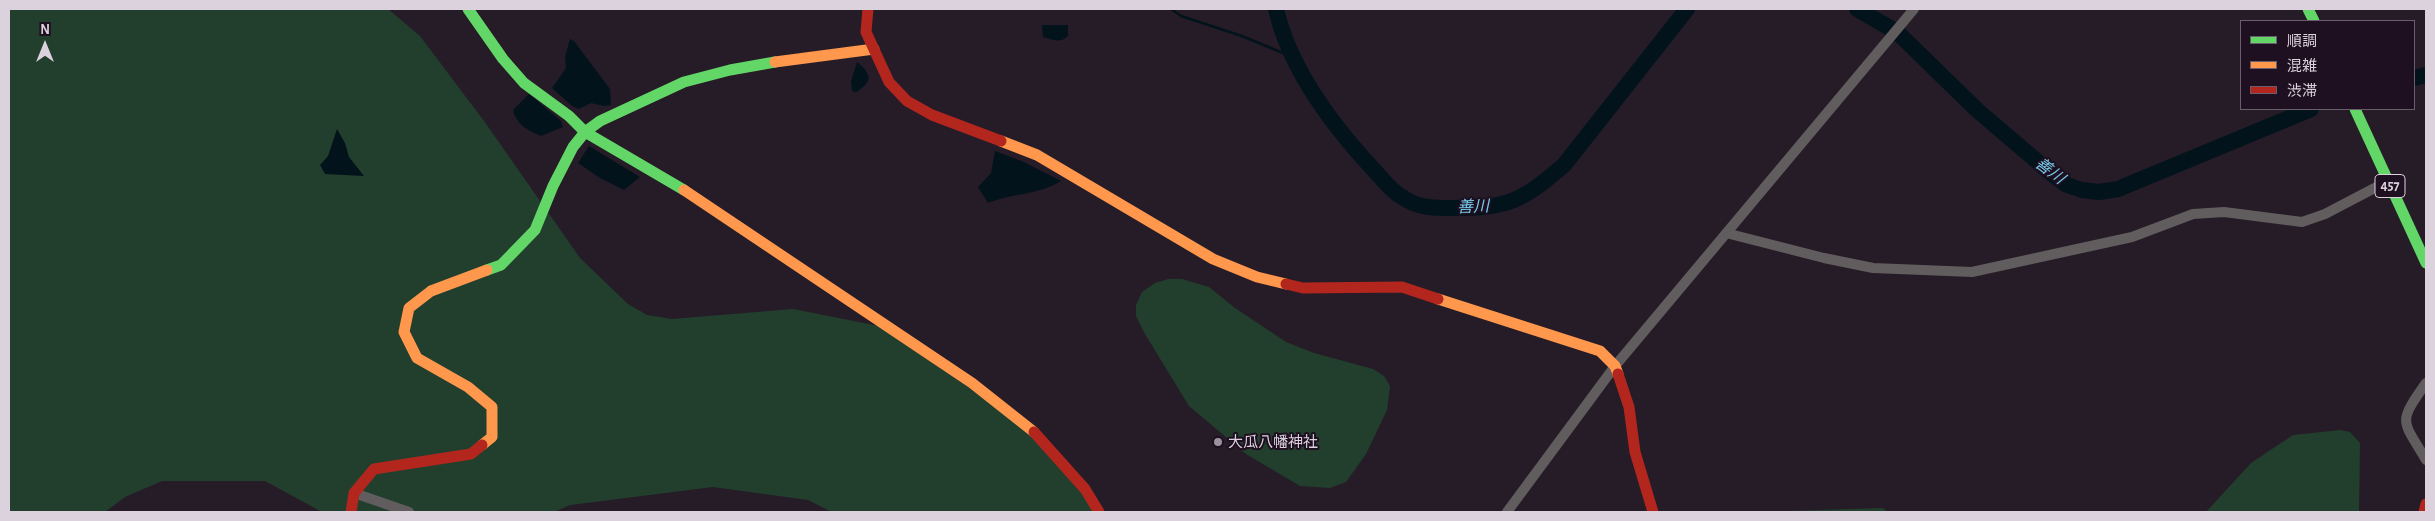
<!DOCTYPE html>
<html>
<head>
<meta charset="utf-8">
<style>
  body { margin:0 }
  #map { position:relative; width:2435px; height:521px; overflow:hidden; background:#251c27; font-family:"Alegreya Sans","Noto Sans JP",sans-serif }
  canvas { display:block }
  .frame { position:absolute; inset:0; border:10px solid #dcd2de; pointer-events:none }
  .legend { position:absolute; left:2240px; top:20px; width:175px; height:90px; box-sizing:border-box; background:#1e0f21; border:1px solid #6a5d6d; margin:0; padding:6px 9px; list-style:none; font-size:15px; color:#dcd2de }
  .legend li { display:flex; align-items:center; gap:10px; height:25px }
  .legend b { width:25px; border:1px solid #6a5d6d }
  .north { position:absolute; left:20px; top:20px; width:50px; height:50px; -webkit-text-stroke:4px #1e0f21; paint-order:stroke; rotate:0deg; font-size:14px; font-weight:700; line-height:20px; text-align:center; color:#dcd2de }
  .north::after { content:''; display:block; margin:auto; width:18px; height:22px; background:#dcd2de; clip-path:polygon(50% 0,100% 100%,50% 72%,0 100%) }
</style>
</head>
<body>
<div id="map">
<canvas width="2435" height="521"></canvas>
<div class="frame"></div>
<ul class="legend">
<li><b style="height:6px;background:#63d668"></b>順調</li>
<li><b style="height:6px;background:#ff974d"></b>混雑</li>
<li><b style="height:6px;background:#b3261e"></b>渋滞</li>
</ul>
<div class="north">N</div>
</div>
<script>
const ctx = document.querySelector('canvas').getContext('2d');
ctx.lineJoin = 'round';
function paint(path, color) { ctx.fillStyle = color; ctx.fill(path, 'evenodd'); }
function stroke(path, color, width, dash) { ctx.strokeStyle = color; ctx.lineWidth = width; ctx.lineCap = dash ? 'butt' : 'round'; ctx.setLineDash(dash || []); ctx.stroke(path); }
function write(font, color, halo, rows, align = 'center') {
  ctx.font = font + ' "Alegreya Sans","Noto Sans JP",sans-serif'; ctx.lineWidth = 4; ctx.setLineDash([]); ctx.textBaseline = 'middle'; ctx.strokeStyle = halo; ctx.fillStyle = color; for (const [text, x, y, turn = 0] of rows) {
    ctx.save(); ctx.translate(x, y); ctx.rotate((+turn || 0) * Math.PI / 180); ctx.textAlign = isNaN(turn) ? turn : align; if (halo) ctx.strokeText(text, 0, 0); ctx.fillText(text, 0, 0); ctx.restore();
  }
}
paint(new Path2D(`
  M 9,9 L 388,9 L 420,36 L 484,121 L 580,258 L 628,304 L 647,315 L 672,319 L 793,309 L 879,326 L 1045,440 L 1104,512 L 832,512 L 808,500 L 713,487 L 570,505 L 554,512 L 322,512 L 265,481 L 162,481 L 125,497 L 105,512 L 9,512 Z
  M 1168,279 L 1182,279 L 1209,287 L 1235,308 L 1286,342 L 1314,353 L 1373,369 L 1384,376 L 1390,386 L 1387,410 L 1366,454 L 1346,482 L 1330,488 L 1300,486 L 1246,454 L 1189,406 L 1145,334 L 1136,316 L 1136,305 L 1142,292 L 1155,283 Z
  M 2340,430 L 2350,432 L 2360,443 L 2359,512 L 2206,512 L 2251,463 L 2293,435 Z
  M 1883,508 L 1888,512 L 1757,512 Z`), '#223f2d');
paint(new Path2D(`
  M 1042,25 L 1068,25 L 1068,36 C 1060,44 1052,39 1043,37 Z
  M 570,39 L 574,41 L 610,89 L 611,105 L 604,106 L 591,103 L 579,109 L 572,106 L 552,88 L 566,68 L 565,57 Z
  M 857,62 C 872,74 873,82 856,92 L 852,91 L 851,81 Z
  M 529,94 L 561,121 L 563,127 L 541,136 C 528,131 516,124 513,110 Z
  M 337,129 L 345,143 L 349,157 L 364,176 L 325,174 L 320,165 L 328,156 Z
  M 589,146 L 640,177 L 624,190 L 600,178 L 578,163 Z
  M 995,151 L 1024,162 L 1061,181 C 1039,195 1013,193 988,203 L 978,187 L 991,173 Z`), '#03131c');
stroke(new Path2D(`
  M 1171,9 L 1181,16 L 1242,36 L 1295,58`), '#03131c', 2.5);
stroke(new Path2D(`
  M 1276,9 C 1290,70 1332,125 1374,170 C 1384,181 1393,193 1407,200 C 1420,208 1437,208 1451,208 C 1509,208 1521,202 1564,165 L 1687,9
  M 1857,9 L 1897,32 L 1977,110 L 2052,174 L 2067,185 L 2082,190 L 2099,192 L 2118,189 L 2311,109
  M 2414,78 L 2426,75`), '#03131c', 16);
stroke(new Path2D(`
  M 1726,233 L 1824,258 L 1873,268 L 1972,272 L 2132,237 L 2193,214 L 2224,212 L 2302,222 L 2325,214 L 2388,181
  M 2426,383 C 2397,424 2402,419 2426,460
  M 354,493 L 409,512
  M 1507,512 L 1615,366 L 1914,9`), '#615c5d', 10);
stroke(new Path2D(`
  M 468,9 L 503,59 L 524,83 L 569,116 L 585,132 L 684,190
  M 2308,9 L 2314,21
  M 2355,109 L 2426,263
  M 487,270 L 501,265 L 535,230 L 553,186 L 573,147 L 585,132 L 600,121 L 684,82 L 730,70 L 775,62`), '#63d668', 11);
stroke(new Path2D(`
  M 775,62 L 874,49
  M 1001,141 L 1037,155 L 1213,259 L 1257,277 L 1286,284
  M 684,190 L 972,383 L 1034,432
  M 1438,299 L 1600,351 L 1615,366 L 1618,374
  M 482,445 L 492,437 L 492,407 L 468,387 L 417,358 L 404,332 L 409,308 L 431,291 L 487,270`), '#ff974d', 11);
stroke(new Path2D(`
  M 868,9 L 866,32 L 889,82 L 907,101 L 932,115 L 1001,141
  M 1286,284 L 1303,288 L 1402,287 L 1438,299
  M 1618,374 L 1629,407 L 1635,452 L 1653,512
  M 1034,432 L 1085,489 L 1099,512
  M 351,512 L 354,493 L 374,469 L 471,454 L 482,445
  M 2424,512 L 2426,504`), '#b3261e', 11);
for (const [x, y, r, color] of [
  [1218,442,5,"#9c929e"]
]) { const dot = new Path2D(); dot.arc(x, y, r, 0, 2 * Math.PI); ctx.fillStyle = color; ctx.fill(dot); stroke(dot, '#1e0f21', 2); }
for (const [x, y, w] of [
  [2390,186,30]
]) { const box = new Path2D(); box.roundRect(x - w / 2, y - 11.5, w, 23, 4); ctx.fillStyle = '#1e0f21'; ctx.fill(box); stroke(box, '#dcd2de', 1); }
write('bold 14px', '#dcd2de', null, [
  ["457",2390,186]
]);
write('15px', '#dcd2de', '#1e0f21', [
  ["大瓜八幡神社",1228,442]
], 'left');
write('italic 16px', '#76cdeb', '#1e0f21', [
  ["善川",2050,171,37],
  ["善川",1473,207,-2]
]);
</script>
</body>
</html>
